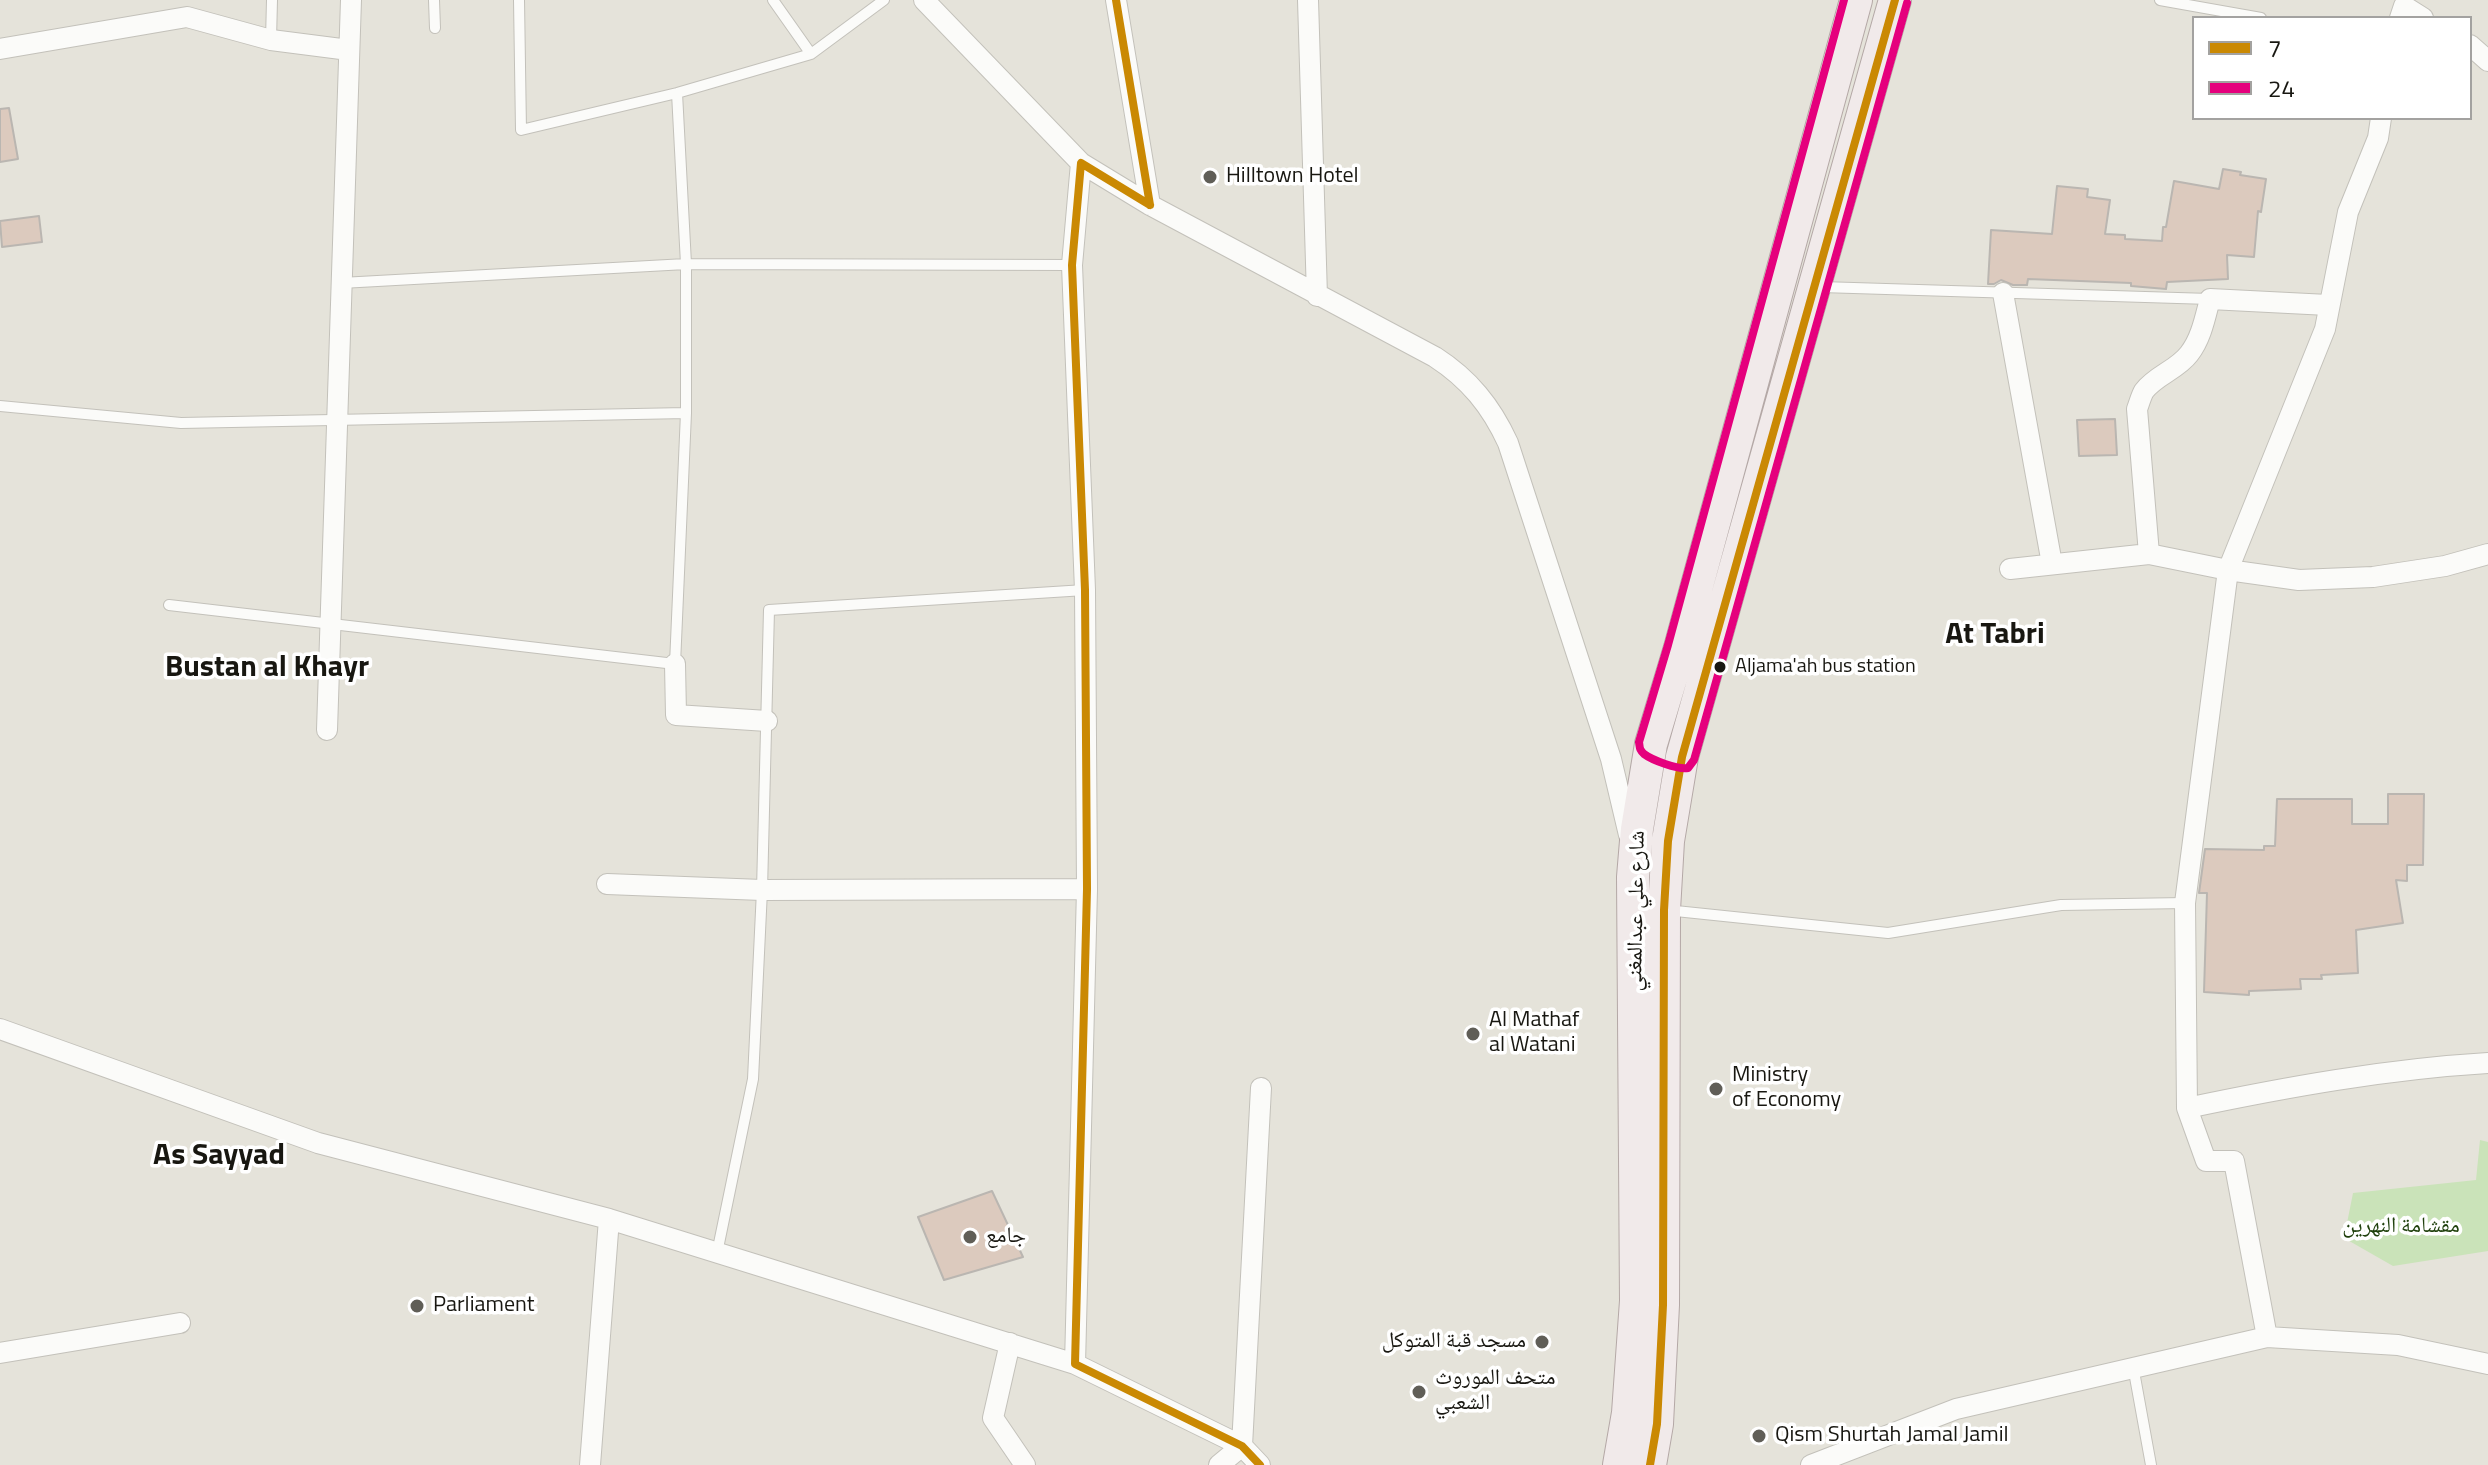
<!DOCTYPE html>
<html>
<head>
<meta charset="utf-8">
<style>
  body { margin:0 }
  #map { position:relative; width:2488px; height:1465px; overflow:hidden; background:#e5e3da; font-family:"Titillium Web",sans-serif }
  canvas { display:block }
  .legend { position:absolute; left:2192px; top:16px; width:280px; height:104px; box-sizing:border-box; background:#fff; border:2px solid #a3a2a0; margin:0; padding:10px 14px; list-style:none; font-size:24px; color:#181711 }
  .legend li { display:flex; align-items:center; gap:16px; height:40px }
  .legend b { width:40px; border:2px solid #a3a2a0 }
</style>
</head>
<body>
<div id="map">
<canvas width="2488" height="1465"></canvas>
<ul class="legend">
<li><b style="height:10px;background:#ca8903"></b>7</li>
<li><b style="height:10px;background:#e5007d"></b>24</li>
</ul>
</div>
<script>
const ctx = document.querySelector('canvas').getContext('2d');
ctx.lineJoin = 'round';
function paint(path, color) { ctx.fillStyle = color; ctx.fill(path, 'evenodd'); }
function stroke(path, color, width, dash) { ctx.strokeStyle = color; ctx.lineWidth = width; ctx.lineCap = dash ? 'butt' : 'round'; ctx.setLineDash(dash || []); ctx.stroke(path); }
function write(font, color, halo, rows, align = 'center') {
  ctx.font = font + ' "Titillium Web","Noto Naskh Arabic",sans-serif'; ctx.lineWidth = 7; ctx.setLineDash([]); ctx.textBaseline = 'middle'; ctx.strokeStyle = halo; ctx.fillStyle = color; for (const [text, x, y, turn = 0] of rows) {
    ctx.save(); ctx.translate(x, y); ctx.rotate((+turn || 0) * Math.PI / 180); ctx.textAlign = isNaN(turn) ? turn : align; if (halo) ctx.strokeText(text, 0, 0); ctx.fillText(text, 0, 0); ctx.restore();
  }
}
paint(new Path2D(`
  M 2480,1140 L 2488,1142 L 2488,1251 L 2393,1266 L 2344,1238 L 2353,1193 L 2476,1180 Z`), '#cae3b9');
const building = new Path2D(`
  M 9,108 L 18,159 L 0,162 L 0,109 Z
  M 2223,169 L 2241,172 L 2240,175 L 2266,179 L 2261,212 L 2258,211 L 2254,257 L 2227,255 L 2228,279 L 2167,282 L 2166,289 L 2131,286 L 2131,283 L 2028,279 L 2027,285 L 2013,285 L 2001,280 L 1994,284 L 1988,284 L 1991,230 L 2052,234 L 2057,186 L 2088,189 L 2087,197 L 2110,200 L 2105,234 L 2125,235 L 2125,239 L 2162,241 L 2163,227 L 2166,227 L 2174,181 L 2219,189 Z
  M 39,216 L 42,242 L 2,247 L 0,221 Z
  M 2115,419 L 2117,455 L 2079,456 L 2077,420 Z
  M 2388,794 L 2424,794 L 2423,865 L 2407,865 L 2407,881 L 2396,880 L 2403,923 L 2356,930 L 2358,973 L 2321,975 L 2322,979 L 2300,979 L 2301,989 L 2249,991 L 2249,995 L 2204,992 L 2207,893 L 2199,893 L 2205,849 L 2264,850 L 2264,846 L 2275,846 L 2277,799 L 2352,799 L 2352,824 L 2388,824 Z
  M 992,1191 L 1023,1257 L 944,1280 L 918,1217 Z`);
paint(building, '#dccabe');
stroke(building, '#bab6b1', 2);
const lane = new Path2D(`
  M 434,0 L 435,28
  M 519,0 L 521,130 L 677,93 L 811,54 L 884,0
  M 773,0 L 811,54
  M 2160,0 L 2261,18
  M 271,40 L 272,0
  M 341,283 L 686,264 L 1072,265
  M 1821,287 L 2210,299
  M 0,406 L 181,423 L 686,413
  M 169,605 L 675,664 L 686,413 L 686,264 L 677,93
  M 1666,910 L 1888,933 L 2061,905 L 2185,903
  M 717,1253 L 753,1079 L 762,890 L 769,610 L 1085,590
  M 2133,1366 L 2151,1465`);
const street = new Path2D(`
  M 924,0 L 1081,163
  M 1116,0 L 1150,205
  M 1308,0 L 1317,296
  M 2400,18 L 2404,6 L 2423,18
  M 2470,45 L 2488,61
  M 0,49 L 187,17 L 271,40 L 349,50
  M 2003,293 L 2052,564
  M 2149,554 L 2137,409 C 2139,404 2141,396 2144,391 C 2156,375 2177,370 2189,354 C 2201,339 2205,318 2210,299 L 2328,305
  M 2010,569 L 2149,554 L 2228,570 L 2299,580 L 2373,577 L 2445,566 L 2488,554
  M 675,664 L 676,715 L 767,721
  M 327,730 L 351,0
  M 607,884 L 762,890 L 1087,889
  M 0,1029 L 318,1143 L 609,1219 L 1075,1364 L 1242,1446 L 1260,1465
  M 2187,1108 C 2287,1087 2387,1069 2488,1063
  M 2267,1337 L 2234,1161 L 2206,1161 L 2187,1108 L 2185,903 L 2228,570 L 2325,329 L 2348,212 L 2378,138 L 2381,118
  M 1010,1343 L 993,1418 L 1025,1465
  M 0,1353 L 180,1323
  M 1075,1364 L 1087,889 L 1085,590 L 1072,265 L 1081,163 L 1150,205 L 1435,357 C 1469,379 1491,406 1508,443 L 1611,759 L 1629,835
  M 590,1465 L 609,1219
  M 1219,1465 L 1242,1446 L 1261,1088
  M 1811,1465 L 1956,1409 L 2267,1337 L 2398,1345 L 2488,1364`);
const primary = new Path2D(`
  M 1619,1465 L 1628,1413 L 1636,1301 L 1633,877 L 1637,829 L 1651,744 L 1680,648 L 1856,0
  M 1650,1465 L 1657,1424 L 1663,1305 L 1664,910 L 1668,841 L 1682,757 L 1895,0`);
stroke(lane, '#c3c1ba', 12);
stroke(street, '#c3c1ba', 22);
stroke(primary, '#b4a8a6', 34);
stroke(lane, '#fbfbf9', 10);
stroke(street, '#fbfbf9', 20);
stroke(primary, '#f1eaea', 32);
stroke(new Path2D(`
  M 1116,0 L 1150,205
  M 1150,205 L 1081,163 L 1072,265 L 1085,590 L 1087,889 L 1075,1364 L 1242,1446 L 1260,1465
  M 1650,1465 L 1657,1424 L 1663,1305 L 1664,910 L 1668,841 L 1682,757 L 1895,0`), '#ca8903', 8);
stroke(new Path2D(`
  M 1844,0 L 1668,645 L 1639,742 C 1640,748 1639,749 1644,754 C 1652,760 1678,770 1688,768 L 1694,760 L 1907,3`), '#e5007d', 8);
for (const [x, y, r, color] of [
  [1210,177,8,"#605e57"],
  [1720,667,7,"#181711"],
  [1473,1034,8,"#605e57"],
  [1716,1089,8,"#605e57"],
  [970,1237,8,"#605e57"],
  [417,1306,8,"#605e57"],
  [1542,1342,8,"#605e57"],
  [1419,1392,8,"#605e57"],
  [1759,1436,8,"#605e57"]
]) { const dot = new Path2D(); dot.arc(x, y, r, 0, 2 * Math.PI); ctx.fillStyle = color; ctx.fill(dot); stroke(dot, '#fff', 3); }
write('20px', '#181711', '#fff', [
  ["Aljama'ah bus station",1735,667]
], 'left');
write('22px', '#181711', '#fff', [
  ["Hilltown Hotel",1226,177],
  ["Al Mathaf",1489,1021],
  ["al Watani",1489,1046],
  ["Ministry",1732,1076],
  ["of Economy",1732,1101],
  ["جامع",986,1237],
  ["Parliament",433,1306],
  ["مسجد قبة المتوكل",1526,1342,"right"],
  ["متحف الموروث",1435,1379],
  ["الشعبي",1435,1404],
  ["Qism Shurtah Jamal Jamil",1775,1436]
], 'left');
write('22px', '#181711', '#fff', [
  ["شارع علي عبدالمغني",1637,911,-89]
]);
write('22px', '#20410d', '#fff', [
  ["مقشامة النهرين",2401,1227]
]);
write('bold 30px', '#181711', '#fff', [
  ["At Tabri",1995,636],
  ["Bustan al Khayr",267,669],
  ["As Sayyad",219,1157]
]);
</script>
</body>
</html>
